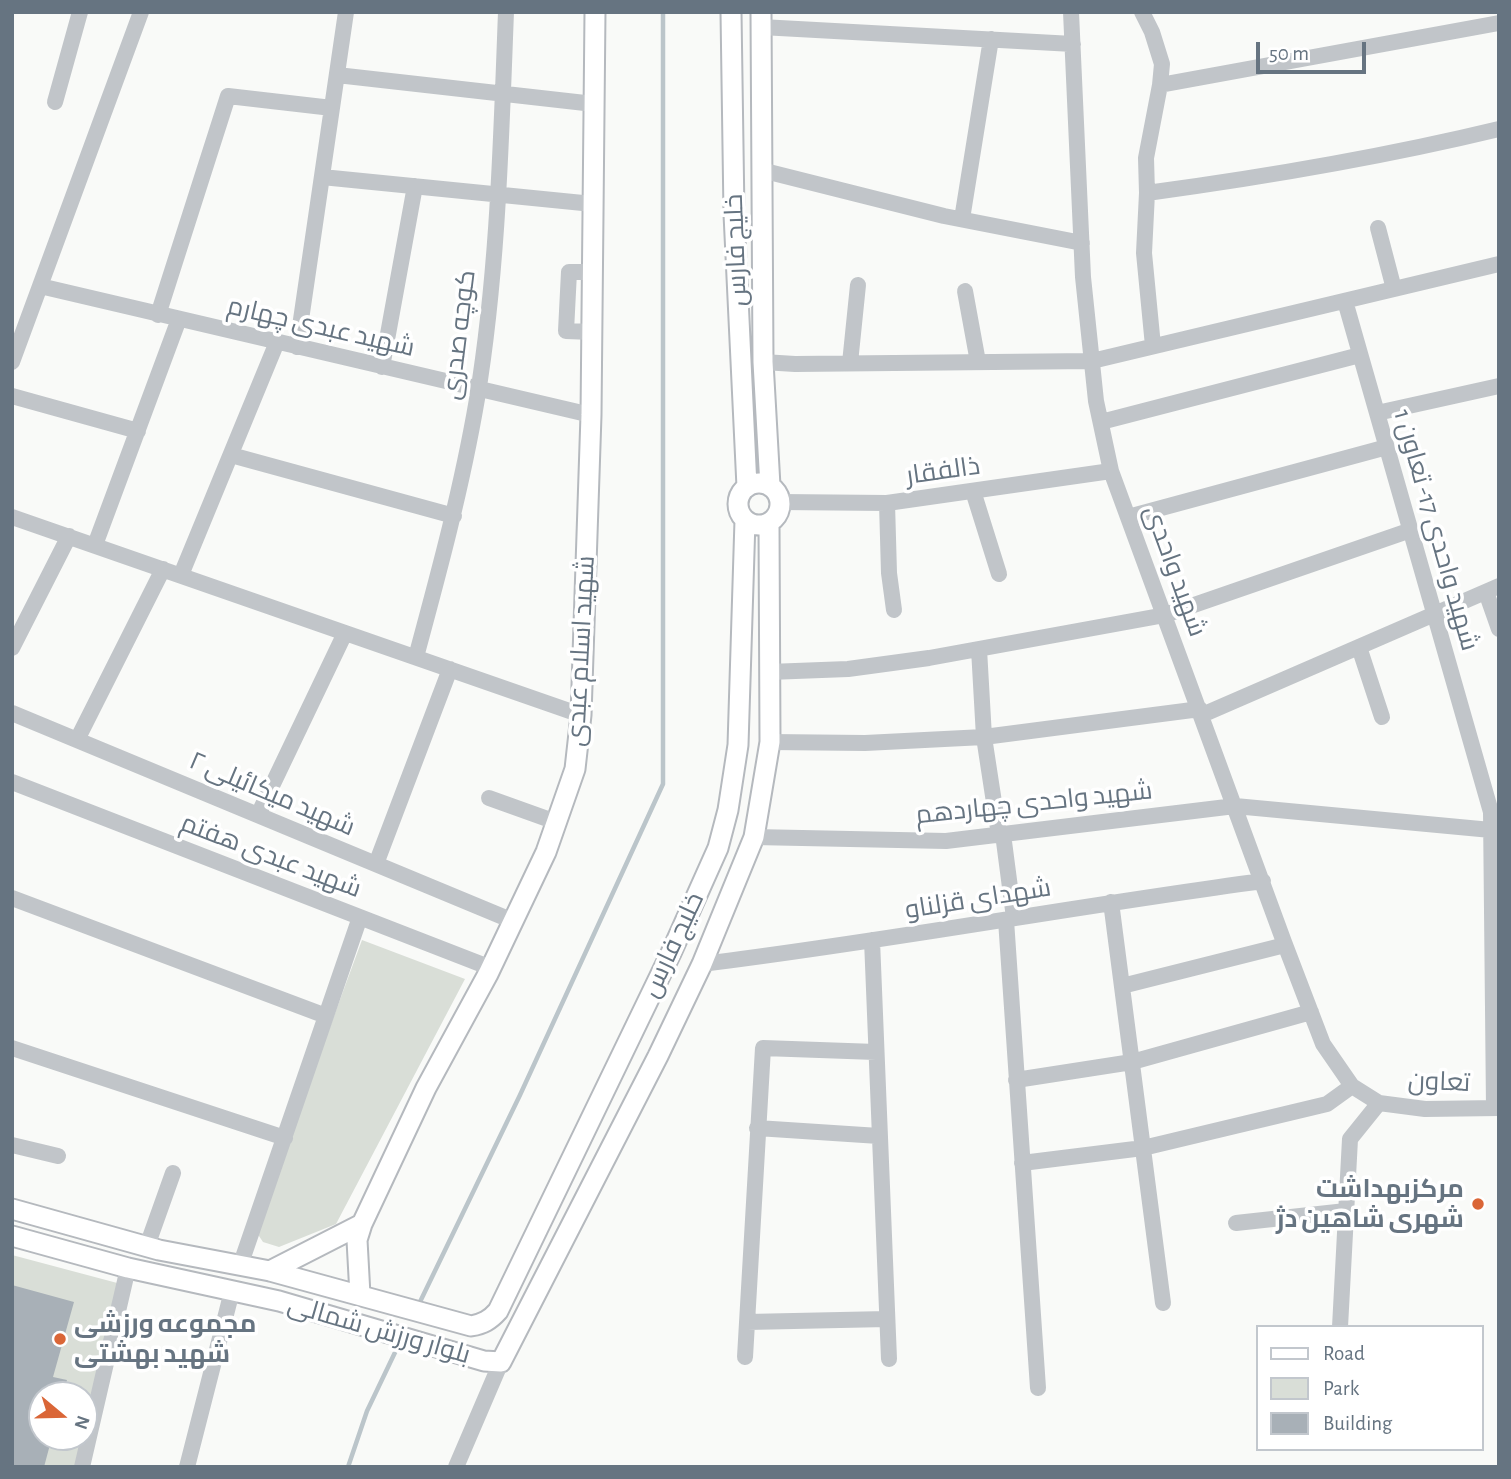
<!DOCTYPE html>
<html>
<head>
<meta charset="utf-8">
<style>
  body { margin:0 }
  #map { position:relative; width:1511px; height:1479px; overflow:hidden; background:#f9faf8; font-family:"Alegreya Sans",sans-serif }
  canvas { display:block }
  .frame { position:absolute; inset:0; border:14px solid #667481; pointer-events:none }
  .legend { position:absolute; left:1256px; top:1325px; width:228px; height:126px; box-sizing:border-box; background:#fff; border:2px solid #c2c7cd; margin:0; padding:9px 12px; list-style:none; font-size:21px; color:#667481 }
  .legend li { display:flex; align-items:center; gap:14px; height:35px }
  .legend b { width:35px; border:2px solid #c2c7cd }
  .north { position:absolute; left:28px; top:1381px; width:70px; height:70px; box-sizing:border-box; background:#fff; border:2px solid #c2c7cd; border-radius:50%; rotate:109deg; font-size:19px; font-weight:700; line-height:28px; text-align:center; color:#667481 }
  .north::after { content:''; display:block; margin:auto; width:24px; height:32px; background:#da6637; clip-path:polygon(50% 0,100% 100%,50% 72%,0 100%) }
  .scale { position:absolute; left:1256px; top:42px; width:110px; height:32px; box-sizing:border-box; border:4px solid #667481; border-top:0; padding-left:9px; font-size:21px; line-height:24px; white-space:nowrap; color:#667481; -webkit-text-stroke:5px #fff; paint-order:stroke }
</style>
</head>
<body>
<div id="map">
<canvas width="1511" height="1479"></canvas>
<div class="frame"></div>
<ul class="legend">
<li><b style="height:9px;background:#fff"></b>Road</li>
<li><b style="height:19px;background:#d9ded7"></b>Park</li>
<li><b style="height:19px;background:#a8b0b7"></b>Building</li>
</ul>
<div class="north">N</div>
<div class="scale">50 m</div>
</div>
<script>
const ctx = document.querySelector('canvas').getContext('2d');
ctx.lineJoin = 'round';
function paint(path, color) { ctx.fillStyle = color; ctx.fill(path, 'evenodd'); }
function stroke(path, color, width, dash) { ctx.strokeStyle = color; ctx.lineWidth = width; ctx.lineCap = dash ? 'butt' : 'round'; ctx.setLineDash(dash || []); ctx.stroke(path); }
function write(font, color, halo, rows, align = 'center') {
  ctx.font = font + ' "Alegreya Sans",Cairo,sans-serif'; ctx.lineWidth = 7; ctx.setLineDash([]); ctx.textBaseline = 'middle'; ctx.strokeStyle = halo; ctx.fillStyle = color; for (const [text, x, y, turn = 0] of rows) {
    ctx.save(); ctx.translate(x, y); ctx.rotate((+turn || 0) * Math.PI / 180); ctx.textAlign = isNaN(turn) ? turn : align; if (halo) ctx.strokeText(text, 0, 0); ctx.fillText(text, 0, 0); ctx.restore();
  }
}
paint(new Path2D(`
  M 362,940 L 465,979 L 336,1224 L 279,1247 L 263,1242 L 255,1230 Z
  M 12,1255 L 121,1284 L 84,1433 L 84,1395 L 42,1395 L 42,1437 L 83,1437 L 76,1467 L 12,1467 Z`), '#d9ded7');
stroke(new Path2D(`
  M 418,1306 L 520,1095 L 663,784 L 663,12
  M 348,1467 L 367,1411 L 400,1342`), '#bbc5ca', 4.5);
paint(new Path2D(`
  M 12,1285 L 74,1302 L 53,1377 L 67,1380 L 63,1395 L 42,1395 L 42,1437 L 52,1437 L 44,1467 L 12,1467 Z`), '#a8b0b7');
const major = new Path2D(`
  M 731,12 L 734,214 L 747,487
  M 761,12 L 763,362 L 770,486
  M738 504a21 21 0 1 1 42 0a21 21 0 1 1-42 0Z
  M 12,1209 L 159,1250 L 270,1271 L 471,1326 C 483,1324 490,1320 498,1311 L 671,953 L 718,848 L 728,810 L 738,745 L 745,520
  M 12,1236 L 128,1268 L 279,1301 L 484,1361 L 501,1362 L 658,1056 L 702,964 L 754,837 L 770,742 L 769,523
  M 270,1271 L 362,1224
  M 360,1295 L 357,1240 L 362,1224 L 426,1088 L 488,974 L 546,852 L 575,769 L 581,715 L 591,415 L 595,12`);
stroke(major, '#b5b9be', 23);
stroke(new Path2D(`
  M 1071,12 L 1083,277 L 1096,401 L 1111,471 L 1284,942 L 1323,1044 L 1352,1086 L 1379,1103 L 1425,1109 L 1499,1108
  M 1142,12 L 1152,32 L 1162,64 L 1160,85 L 1146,158 L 1147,193 L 1144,253 L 1153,346
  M 761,27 L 1073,44
  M 337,75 L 594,104
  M 1160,85 L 1499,23
  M 55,102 L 80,12
  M 761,170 L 944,216 L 1082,243
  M 322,177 L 593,204
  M 1147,193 C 1265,177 1383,157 1499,129
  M 962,219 L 991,39
  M 1378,228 L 1394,289
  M 40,286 L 591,415
  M 965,291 L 978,362
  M 1345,301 L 1491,812 L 1494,1108
  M 158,315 L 228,96 L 332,108
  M 592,332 L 566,331 L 569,272 L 592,272
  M 297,347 L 346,12
  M 12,362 L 141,12
  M 763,362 L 795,364 L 1092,361 L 1499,264
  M 850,363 L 858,285
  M 382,367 L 415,186
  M 12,396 L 138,431
  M 1377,413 L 1499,386
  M 1101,422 L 1360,355
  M 231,455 L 454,516
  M 973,491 L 999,574
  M 780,502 L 887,503 L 1111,471
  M 887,503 L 889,573 L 894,610
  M 12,517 L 581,715
  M 1128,517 L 1387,447
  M 95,545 L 179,319
  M 181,575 L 277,342
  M 1486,592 L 1499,629
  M 1359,647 L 1382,717
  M 12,648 L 69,536
  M 979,649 L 984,737 L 999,835
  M 416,657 C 439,572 462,487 477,399 C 498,271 501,141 506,12
  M 769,672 L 848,669 L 929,658 L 1165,615 L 1411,530
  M 12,713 L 513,921
  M 1202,715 L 1499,586
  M 77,740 L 163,569
  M 770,742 L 865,743 L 984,737 L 1200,709
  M 12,782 L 491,968
  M 489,798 L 556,822
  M 258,815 L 345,633
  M 1003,834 L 1014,918
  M 754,837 L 946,841 L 1235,806 L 1491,830
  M 376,864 L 450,669
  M 12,898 L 326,1016
  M 1111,902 L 1163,1303
  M 1006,920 L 1038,1388
  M 872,940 L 889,1359
  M 702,964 C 889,941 1075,906 1263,881
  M 1122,986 L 1285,945
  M 12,1048 L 285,1138
  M 1016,1080 L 1132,1062 L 1311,1012
  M 757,1128 L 879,1136
  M 12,1145 L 58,1156
  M 1022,1163 L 1143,1148 L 1327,1104 L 1352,1086
  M 1236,1223 L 1346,1211
  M 147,1246 L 173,1173
  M 240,1266 L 360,917
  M 747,1322 L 887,1319
  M 1340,1327 L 1350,1139 L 1379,1103
  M 745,1357 L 763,1048 L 876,1052
  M 82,1467 L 128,1268
  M 187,1467 L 232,1291
  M 456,1467 L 501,1362`), '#c1c5c9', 16);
stroke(major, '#fff', 19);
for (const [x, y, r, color] of [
  [1478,1204,7,"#da6637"],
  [60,1339,7,"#da6637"]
]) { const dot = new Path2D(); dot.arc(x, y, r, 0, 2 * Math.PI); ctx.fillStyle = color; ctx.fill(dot); stroke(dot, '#fff', 2.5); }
write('26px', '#667481', '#fff', [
  ["خلیج فارس",736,250,-92],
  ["شهید عبدی چهارم",321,327,13],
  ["کوچه صدری",459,335,-83],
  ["ذالفقار",943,471,-8],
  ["شهید واحدی 17- تعاون 1",1436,530,74],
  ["شهید واحدی",1175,571,70],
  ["شهید اسلام عبدی",581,651,-87],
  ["شهید میکائیلی ۲",272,794,23],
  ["شهید واحدی چهاردهم",1034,803,-6],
  ["شهید عبدی هفتم",271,856,21],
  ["شهدای قزلناو",978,899,-9],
  ["خلیج فارس",673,945,-65],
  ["تعاون",1439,1082,2],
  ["بلوار ورزش شمالی",379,1330,16]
]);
write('bold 26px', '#667481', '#fff', [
  ["مرکزبهداشت",1464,1189],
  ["شهری شاهین دژ",1464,1219],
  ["مجموعه ورزشی",74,1324,"left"],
  ["شهید بهشتی",74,1354,"left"]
], 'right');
</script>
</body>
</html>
